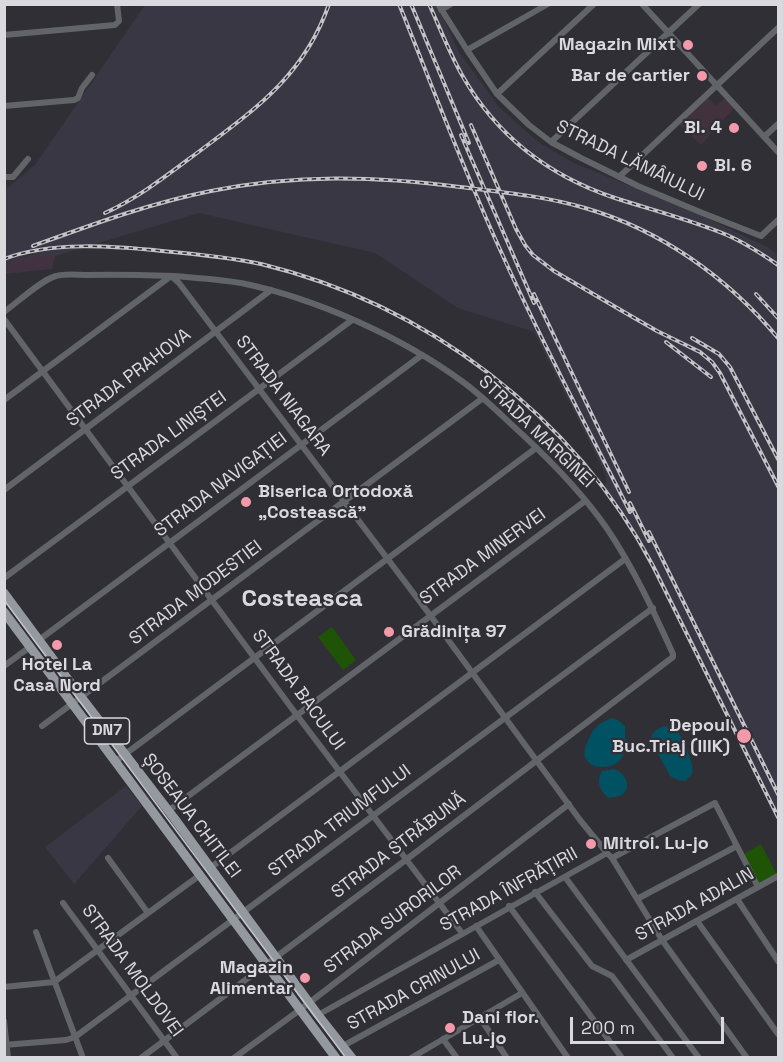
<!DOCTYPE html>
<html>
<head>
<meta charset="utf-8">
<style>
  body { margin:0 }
  #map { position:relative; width:783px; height:1062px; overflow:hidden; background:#302f36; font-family:"Space Grotesk",sans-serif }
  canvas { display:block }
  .frame { position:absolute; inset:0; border:6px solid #dad9de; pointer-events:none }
  .scale { position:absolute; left:570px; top:1017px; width:154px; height:27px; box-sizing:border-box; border:3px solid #dad9de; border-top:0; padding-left:8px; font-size:18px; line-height:21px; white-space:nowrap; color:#dad9de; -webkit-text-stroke:4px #302f36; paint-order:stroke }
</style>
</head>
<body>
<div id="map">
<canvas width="783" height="1062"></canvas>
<div class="frame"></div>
<div class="scale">200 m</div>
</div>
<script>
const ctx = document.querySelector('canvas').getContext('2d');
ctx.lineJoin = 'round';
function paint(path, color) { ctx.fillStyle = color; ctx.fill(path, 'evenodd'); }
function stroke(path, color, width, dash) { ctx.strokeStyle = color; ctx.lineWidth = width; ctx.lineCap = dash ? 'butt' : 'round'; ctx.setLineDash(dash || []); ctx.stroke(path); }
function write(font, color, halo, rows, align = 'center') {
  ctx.font = font + ' "Space Grotesk",sans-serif'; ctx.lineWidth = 4.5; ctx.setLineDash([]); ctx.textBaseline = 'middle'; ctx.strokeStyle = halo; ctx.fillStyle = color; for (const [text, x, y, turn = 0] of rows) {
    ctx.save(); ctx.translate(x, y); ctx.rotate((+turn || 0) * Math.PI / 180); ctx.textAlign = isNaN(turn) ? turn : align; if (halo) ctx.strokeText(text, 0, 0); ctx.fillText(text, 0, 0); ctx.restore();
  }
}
paint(new Path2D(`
  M 145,5 L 437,5 L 459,52 L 499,107 L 538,142 L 574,163 L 703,216 L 769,248 L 778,256 L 778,822 L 636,536 L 606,496 L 606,475 L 534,332 L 458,308 L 375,253 L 199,213 L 55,256 L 40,256 L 39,253 L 30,254 L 5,263 L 4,191 L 35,165 Z
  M 126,786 L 142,806 L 74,884 L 45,847 Z`), '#3a3744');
paint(new Path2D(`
  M 39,252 L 40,256 L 55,256 L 52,269 L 5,274 L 5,263 Z`), '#403240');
paint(new Path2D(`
  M 707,97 L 716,106 L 725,98 L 734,108 L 701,145 L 679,125 Z`), '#41323e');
paint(new Path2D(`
  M 332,627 L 356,660 L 343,670 L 318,637 Z
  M 761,844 L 778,877 L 758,887 L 742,855 Z`), '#1f5305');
paint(new Path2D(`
  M 612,718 L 619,721 L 625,726 C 625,736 627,750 621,759 C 614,769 590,771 585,757 C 583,751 586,745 589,739 C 593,727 601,722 612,718 Z
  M 663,726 L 676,728 C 681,736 696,765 692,774 C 691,775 686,780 685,781 L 678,780 L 670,776 L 651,741 C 651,732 656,730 663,726 Z
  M 614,769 C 626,773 634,790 619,796 C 617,797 611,797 609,798 C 599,791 596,781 602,771 Z`), '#005263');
stroke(new Path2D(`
  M 438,4 L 467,50 L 497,94 L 529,125 L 551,142 L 581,158 L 638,186 L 700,212 L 761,236 L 778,220
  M 642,4 L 778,152
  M 441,10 L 451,4
  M 4,35 L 115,25 L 119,21 L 117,4
  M 467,50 L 548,4
  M 497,94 L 594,4
  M 4,106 L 74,100 L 78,98 L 82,88 L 92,75
  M 764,137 L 778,124
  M 551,142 L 699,4
  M 4,177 L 13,177 L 28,159
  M 619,177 L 778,28
  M 4,312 C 18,302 41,280 56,276 C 66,273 78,275 88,275 C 116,274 145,275 174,276 C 196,278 219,279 241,283 C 315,298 402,337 463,382 C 485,398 504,418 524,436 C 555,465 584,495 608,530 C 634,569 654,612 673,654 L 673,657 L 407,859 L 141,1058
  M 4,319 L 296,714 L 462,933
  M 4,400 L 171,276 L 179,283 L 216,332 L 430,615 L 580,820 L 607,853
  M 4,490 L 271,290
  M 4,578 L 352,320
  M 39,640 L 422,355
  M 4,666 L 30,647
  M 42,726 L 483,398
  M 116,761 L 536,448
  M 168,811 L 585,501
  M 108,858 L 148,913
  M 612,858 L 662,940 L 747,1058
  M 210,868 L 625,559
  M 565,877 L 699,1058
  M 535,892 L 592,966 L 612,976 L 673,1058
  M 637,899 L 737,846
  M 737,899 L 778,961
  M 63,903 L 177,1058
  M 509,906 L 622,1058
  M 697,921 L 778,1034
  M 476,926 L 568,1058
  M 36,932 L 83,1058
  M 626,960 L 778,876
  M 4,987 L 54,982 L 200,875
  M 318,1015 L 607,853 L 612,858 L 715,803 L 758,887
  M 480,1018 L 507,1058
  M 4,1021 L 8,1058
  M 443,1039 L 457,1058
  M 4,1045 L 66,1040 L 75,1037 L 653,608
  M 343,1046 L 499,960
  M 234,1058 L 301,1009 L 569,804
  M 411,1058 L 522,993`), '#626568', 6);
stroke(new Path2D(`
  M 4,593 L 81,697 L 174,818 L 318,1015 L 352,1058
  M 4,612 L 336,1058`), '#94989f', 9);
stroke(new Path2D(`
  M 4,600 L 346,1058`), '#c4c3c8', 1.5);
const rail = new Path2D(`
  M 399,4 C 433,88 465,174 503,256 C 542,343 587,427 630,512
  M 411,4 L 469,143
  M 429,4 C 440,28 449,52 462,75 C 496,135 549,176 615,198 C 652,210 691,220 727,235 C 745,243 762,254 778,265
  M 471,125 L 516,229 L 525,245 L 533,255 L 554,271 L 624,312 L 657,331 L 700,352 L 712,362 L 720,373 L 778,486
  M 461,135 L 534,303
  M 105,213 C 140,197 170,173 201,150 C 257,108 305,74 329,4
  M 33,246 C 91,225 150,203 211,191 C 296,174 374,176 460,187 C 501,192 544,196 585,208 C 661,230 728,278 778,338
  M 4,259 C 51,241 113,246 162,251 C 195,254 228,257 261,264 C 426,304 574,416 653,566 L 778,817
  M 534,294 L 629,492
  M 756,294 L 778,318
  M 692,338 L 719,354 L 730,367 L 778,459
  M 666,342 L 711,377
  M 630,503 L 649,541
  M 649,532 L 778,794`);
stroke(rail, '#c4c3c8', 4);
stroke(rail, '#302f36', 1.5, [4.5]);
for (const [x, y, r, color] of [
  [688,45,6,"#f39aaa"],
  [702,76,6,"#f39aaa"],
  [734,128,6,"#f39aaa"],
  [702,166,6,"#f39aaa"],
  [246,502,6,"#f39aaa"],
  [389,632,6,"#f39aaa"],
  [57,645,6,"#f39aaa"],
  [744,736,8,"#f39aaa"],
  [591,844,6,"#f39aaa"],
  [305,978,6,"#f39aaa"],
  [450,1028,6,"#f39aaa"]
]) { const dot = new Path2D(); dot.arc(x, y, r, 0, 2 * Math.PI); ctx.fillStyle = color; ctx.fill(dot); stroke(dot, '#302f36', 2); }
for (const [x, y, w] of [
  [107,731,45]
]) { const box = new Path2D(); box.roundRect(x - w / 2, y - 13, w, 26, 4.5); ctx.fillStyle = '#302f36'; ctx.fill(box); stroke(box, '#dad9de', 1.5); }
write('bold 16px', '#dad9de', null, [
  ["DN7",107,731]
]);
write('bold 18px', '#dad9de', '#302f36', [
  ["Magazin Mixt",676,45],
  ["Bar de cartier",690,76],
  ["Bl. 4",722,128],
  ["Bl. 6",714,166,"left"],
  ["Biserica Ortodoxă",258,492,"left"],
  ["„Costească”",258,513,"left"],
  ["Grădinița 97",401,632,"left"],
  ["Hotel La",57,665,"center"],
  ["Casa Nord",57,686,"center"],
  ["Depoul",730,726],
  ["Buc.Triaj (IIIK)",730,747],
  ["Mitroi. Lu-jo",603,844,"left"],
  ["Magazin",293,968],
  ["Alimentar",293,989],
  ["Dani flor.",462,1018,"left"],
  ["Lu-jo",462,1039,"left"]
], 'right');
write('18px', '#dad9de', '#302f36', [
  ["STRADA LĂMÂIULUI",630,161,26],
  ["STRADA PRAHOVA",129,378,-37],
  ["STRADA NIAGARA",283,396,53],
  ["STRADA MARGINEI",536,432,44],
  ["STRADA LINIȘTEI",169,436,-36],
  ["STRADA NAVIGAȚIEI",221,485,-37],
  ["STRADA MINERVEI",483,557,-36],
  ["STRADA MODESTIEI",196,593,-37],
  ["STRADA BACULUI",298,690,54],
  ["ȘOSEAUA CHITILEI",191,816,53],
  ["STRADA TRIUMFULUI",340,821,-37],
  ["STRADA STRĂBUNĂ",399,846,-37],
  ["STRADA ÎNFRĂȚIRII",509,890,-29],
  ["STRADA ADALIN",695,905,-29],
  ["STRADA SURORILOR",393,920,-37],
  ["STRADA MOLDOVEI",132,971,54],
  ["STRADA CRINULUI",414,990,-29]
]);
write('bold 24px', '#dad9de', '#302f36', [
  ["Costeasca",302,599]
]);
</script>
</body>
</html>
